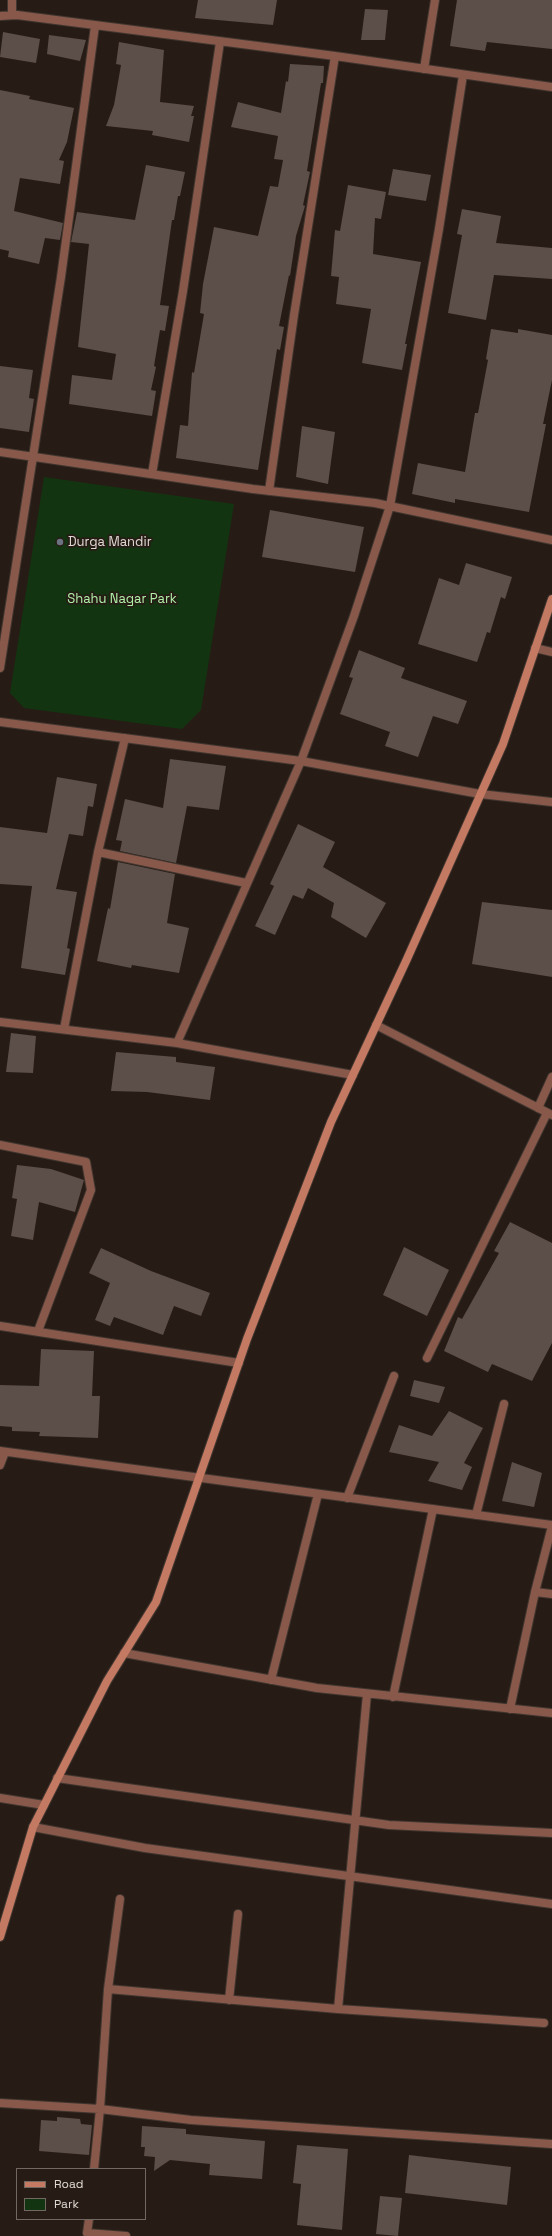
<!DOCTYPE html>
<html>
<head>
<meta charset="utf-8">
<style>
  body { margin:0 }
  #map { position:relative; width:552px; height:2236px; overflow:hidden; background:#271c15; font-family:"Space Grotesk",sans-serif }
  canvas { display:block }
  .legend { position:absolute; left:16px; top:2168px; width:130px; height:52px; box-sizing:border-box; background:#271c15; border:1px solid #716861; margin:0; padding:5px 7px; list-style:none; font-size:12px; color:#e0d9d4 }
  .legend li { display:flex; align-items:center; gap:8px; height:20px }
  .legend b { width:20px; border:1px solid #716861 }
</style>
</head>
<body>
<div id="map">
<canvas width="552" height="2236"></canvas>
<ul class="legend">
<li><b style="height:5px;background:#c47962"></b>Road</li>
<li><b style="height:11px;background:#133410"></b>Park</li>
</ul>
</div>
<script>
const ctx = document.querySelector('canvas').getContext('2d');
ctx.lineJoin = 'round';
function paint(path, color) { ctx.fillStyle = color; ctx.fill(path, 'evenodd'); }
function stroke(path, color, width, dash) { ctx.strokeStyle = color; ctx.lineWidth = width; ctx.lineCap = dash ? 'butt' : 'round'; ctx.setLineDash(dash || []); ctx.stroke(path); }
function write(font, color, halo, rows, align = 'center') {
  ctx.font = font + ' "Space Grotesk",sans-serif'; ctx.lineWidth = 3.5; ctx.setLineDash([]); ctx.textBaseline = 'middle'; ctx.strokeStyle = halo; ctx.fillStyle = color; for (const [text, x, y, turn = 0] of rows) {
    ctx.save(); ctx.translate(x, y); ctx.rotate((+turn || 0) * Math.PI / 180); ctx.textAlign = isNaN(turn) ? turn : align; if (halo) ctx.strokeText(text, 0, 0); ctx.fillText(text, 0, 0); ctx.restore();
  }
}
paint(new Path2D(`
  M 44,477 L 234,504 L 201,710 L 182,729 L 24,708 L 10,693 Z`), '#133410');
paint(new Path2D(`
  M 198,0 L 277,0 L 273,25 L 195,18 Z
  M 457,0 L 552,0 L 552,49 L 487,42 L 485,51 L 450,46 Z
  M 365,9 L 388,10 L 385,40 L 361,40 Z
  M 3,32 L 40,39 L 36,63 L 0,57 Z
  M 49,35 L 86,40 L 80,61 L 47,54 Z
  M 119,42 L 164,50 L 160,102 L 194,106 L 191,116 L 194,116 L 189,142 L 152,135 L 153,131 L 106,126 L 114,105 L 121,65 L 116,64 Z
  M 290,64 L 324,66 L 323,83 L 321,83 L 307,171 L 310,172 L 303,205 L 305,206 L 296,236 L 290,276 L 289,275 L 279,326 L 284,327 L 280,350 L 277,349 L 258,470 L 176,458 L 180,425 L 188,426 L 192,372 L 194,373 L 204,314 L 200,313 L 203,284 L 214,227 L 258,236 L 270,186 L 278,187 L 283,160 L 274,159 L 278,136 L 231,127 L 238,102 L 281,113 L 286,81 L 288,82 Z
  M 0,90 L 30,96 L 29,99 L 74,108 L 67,142 L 59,160 L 64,161 L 60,184 L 20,178 L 14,211 L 63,223 L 60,240 L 45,238 L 39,264 L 8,257 L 9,251 L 0,249 Z
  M 146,165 L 185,172 L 180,196 L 178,196 L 174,220 L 172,220 L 160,305 L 169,306 L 165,331 L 160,330 L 154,366 L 156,367 L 151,390 L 156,391 L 152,416 L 69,404 L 72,375 L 112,380 L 116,354 L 78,347 L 89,244 L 71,242 L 77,212 L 135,220 Z
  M 393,169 L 431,175 L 426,201 L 388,195 Z
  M 348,185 L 386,192 L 381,219 L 375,218 L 373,254 L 421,262 L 405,344 L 407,344 L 402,370 L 362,363 L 371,309 L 336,304 L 339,277 L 331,276 L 335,230 L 340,231 Z
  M 462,209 L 501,216 L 496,243 L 552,248 L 552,279 L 494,275 L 486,320 L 448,313 L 462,235 L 457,234 Z
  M 491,329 L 518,333 L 518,329 L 552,335 L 552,380 L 543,424 L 546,424 L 529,512 L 455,499 L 455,503 L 412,494 L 418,463 L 465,472 L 475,413 L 478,413 L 488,360 L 486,359 Z
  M 0,366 L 33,370 L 29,398 L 34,399 L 29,432 L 0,428 Z
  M 302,426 L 335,432 L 328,484 L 296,477 Z
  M 270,510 L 364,527 L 355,572 L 262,557 Z
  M 466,563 L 512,577 L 505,599 L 501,597 L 490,633 L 487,632 L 477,662 L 418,644 L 439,578 L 459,585 Z
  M 359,650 L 405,668 L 401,678 L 467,701 L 458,724 L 433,716 L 418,757 L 385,746 L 390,732 L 340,714 L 353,678 L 349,677 Z
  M 170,759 L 226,766 L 219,810 L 187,806 L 176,863 L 120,851 L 122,841 L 116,840 L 125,799 L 163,808 Z
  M 57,777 L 97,784 L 93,807 L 88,806 L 83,836 L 69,834 L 56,889 L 77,892 L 67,948 L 70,949 L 65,975 L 21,968 L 32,886 L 0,884 L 0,827 L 47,833 Z
  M 298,824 L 335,842 L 323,867 L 386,903 L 366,938 L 331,917 L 334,903 L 308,888 L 303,899 L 293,895 L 275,935 L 255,926 L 274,886 L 270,884 Z
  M 118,862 L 175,874 L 167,923 L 189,928 L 179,973 L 132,965 L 131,968 L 97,961 L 108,908 L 110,909 Z
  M 482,902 L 552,910 L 552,977 L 472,964 Z
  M 11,1033 L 36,1036 L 33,1073 L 6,1072 Z
  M 116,1052 L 176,1057 L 176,1062 L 215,1067 L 210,1100 L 147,1092 L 111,1091 Z
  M 17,1165 L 51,1169 L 84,1180 L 75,1212 L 39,1202 L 33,1240 L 11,1236 L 17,1199 L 12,1198 Z
  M 510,1222 L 552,1243 L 552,1343 L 532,1381 L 492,1364 L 488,1372 L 444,1351 L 458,1317 L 462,1319 L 499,1253 L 494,1251 Z
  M 404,1247 L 449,1270 L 427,1316 L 383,1295 Z
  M 101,1248 L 151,1271 L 210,1293 L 201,1316 L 174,1306 L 163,1335 L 114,1317 L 110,1326 L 95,1320 L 110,1283 L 89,1273 Z
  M 41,1349 L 94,1351 L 92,1396 L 100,1396 L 98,1438 L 39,1436 L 40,1432 L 12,1431 L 12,1427 L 0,1426 L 0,1385 L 39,1386 Z
  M 414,1380 L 445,1387 L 439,1403 L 410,1396 Z
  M 449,1411 L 483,1428 L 464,1463 L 472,1467 L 462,1490 L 428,1481 L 439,1462 L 389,1452 L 399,1425 L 432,1436 Z
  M 512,1462 L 542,1473 L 534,1507 L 502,1501 Z
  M 57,2117 L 80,2119 L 81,2124 L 92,2125 L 89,2155 L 39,2151 L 41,2120 L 57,2121 Z
  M 142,2126 L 186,2129 L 186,2134 L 265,2141 L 262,2179 L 209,2175 L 210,2164 L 170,2160 L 154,2171 L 155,2157 L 144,2156 L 145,2147 L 141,2147 Z
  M 297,2145 L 348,2149 L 342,2230 L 297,2225 L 301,2184 L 293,2183 Z
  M 409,2155 L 511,2167 L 507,2205 L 405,2193 Z
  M 380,2196 L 402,2198 L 398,2236 L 376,2234 Z`), '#5c4e48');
const street = new Path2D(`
  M 12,15 L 12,0
  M 0,16 L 17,15 L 335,56 L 552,87
  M 424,69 L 435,0
  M 0,452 L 253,489 L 375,503 L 552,540
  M 152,474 L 183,291 L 220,42
  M 269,491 L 294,315 L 335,56
  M 535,648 L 552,652
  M 0,668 L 61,277 L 95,26
  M 0,722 L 301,761 L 480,794 L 552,802
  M 98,852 L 246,883
  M 0,1022 L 177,1043 L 353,1075
  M 376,1025 L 552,1115
  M 64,1029 L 98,852 L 125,738
  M 177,1043 L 301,761 L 354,616 L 390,506 L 439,229 L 463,75
  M 538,1108 L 552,1077
  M 0,1145 L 86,1162 L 91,1190 L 38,1331
  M 0,1326 L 239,1363
  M 427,1358 L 547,1113
  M 0,1451 L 552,1525
  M 0,1465 L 5,1452
  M 347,1498 L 394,1376
  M 476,1515 L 504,1404
  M 535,1592 L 552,1526
  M 124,1653 L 317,1688 L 552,1713
  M 271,1680 L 318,1494
  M 393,1697 L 433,1509
  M 510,1709 L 535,1592 L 552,1594
  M 57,1778 L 389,1825 L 552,1833
  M 0,1798 L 44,1805
  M 33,1827 L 145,1848 L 552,1904
  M 108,1989 L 120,1899
  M 229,2000 L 238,1914
  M 338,2009 L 367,1694
  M 544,2023 L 338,2009 L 108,1989 L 100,2109 L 191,2120 L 552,2144
  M 0,2103 L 100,2109 L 94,2169
  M 89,2219 L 87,2233 L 126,2236`);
const secondary = new Path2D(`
  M 0,1937 L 33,1827 L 107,1681 L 156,1602 L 247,1339 L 331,1122 L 407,959 L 503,744 L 552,599`);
stroke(street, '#413630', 10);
stroke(secondary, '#413630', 10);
stroke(street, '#88594a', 8);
stroke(secondary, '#c47962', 8);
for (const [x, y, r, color] of [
  [60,542,4,"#6b7280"]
]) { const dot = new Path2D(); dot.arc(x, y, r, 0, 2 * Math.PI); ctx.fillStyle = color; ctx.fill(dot); stroke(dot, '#271c15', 1.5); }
write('13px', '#e0d9d4', '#271c15', [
  ["Durga Mandir",68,542]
], 'left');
write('13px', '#aff0a8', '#271c15', [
  ["Shahu Nagar Park",122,599]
]);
</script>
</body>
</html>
